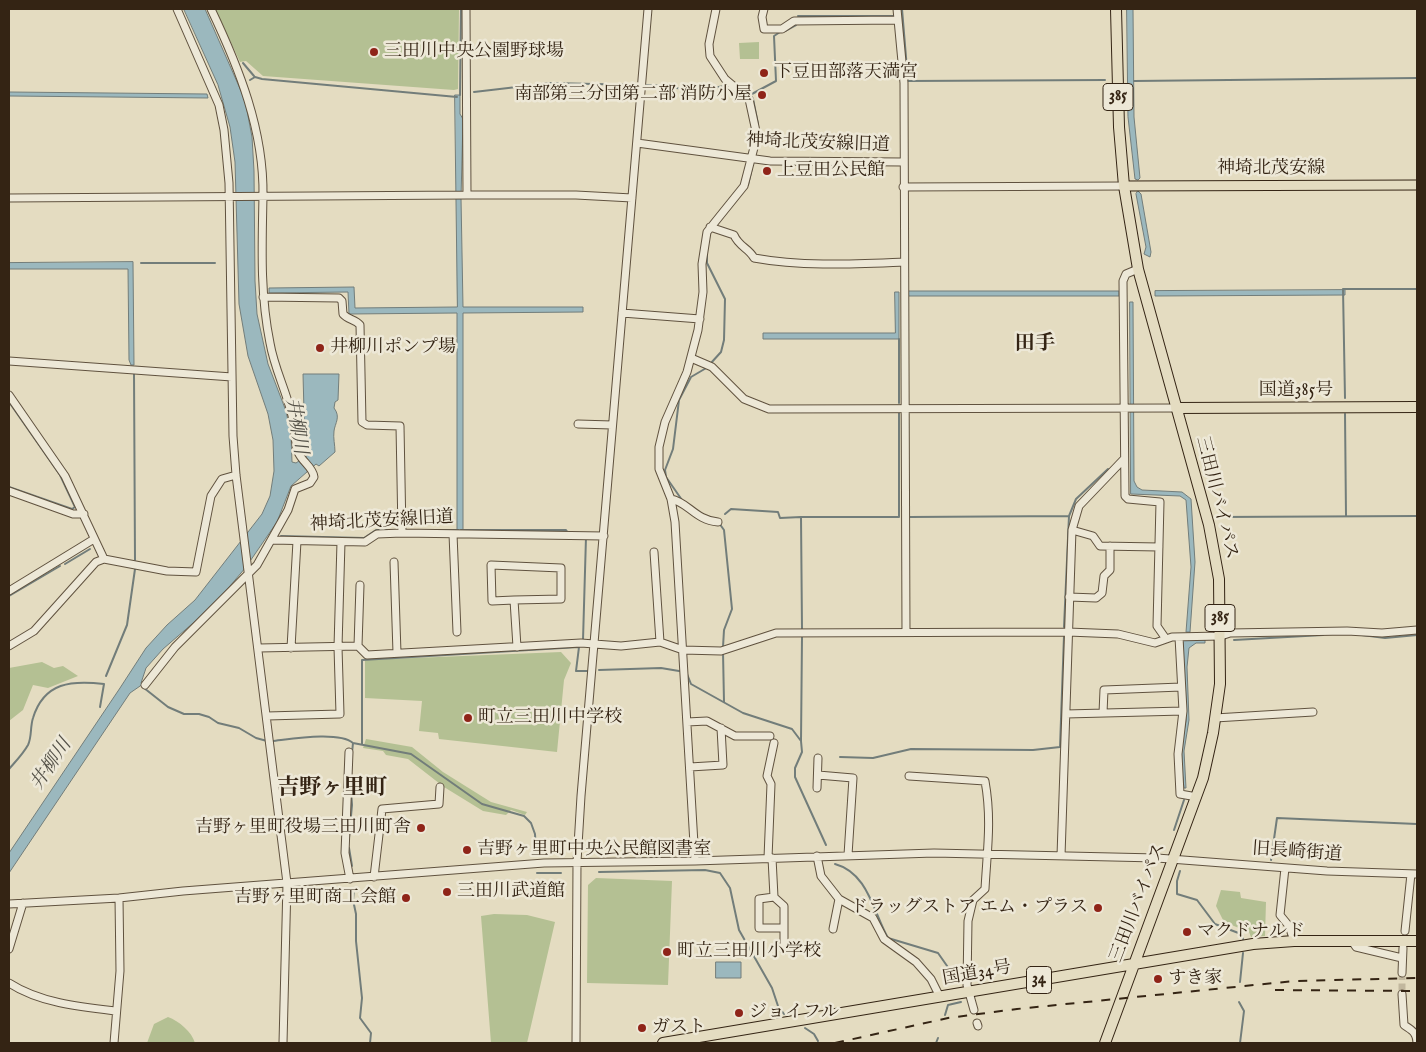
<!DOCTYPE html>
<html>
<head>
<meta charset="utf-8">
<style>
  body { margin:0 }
  #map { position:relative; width:1426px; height:1052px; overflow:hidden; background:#e4dcc1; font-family:"IM FELL English",serif }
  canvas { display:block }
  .frame { position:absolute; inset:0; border:10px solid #342414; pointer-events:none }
</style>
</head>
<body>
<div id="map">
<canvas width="1426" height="1052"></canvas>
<div class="frame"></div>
</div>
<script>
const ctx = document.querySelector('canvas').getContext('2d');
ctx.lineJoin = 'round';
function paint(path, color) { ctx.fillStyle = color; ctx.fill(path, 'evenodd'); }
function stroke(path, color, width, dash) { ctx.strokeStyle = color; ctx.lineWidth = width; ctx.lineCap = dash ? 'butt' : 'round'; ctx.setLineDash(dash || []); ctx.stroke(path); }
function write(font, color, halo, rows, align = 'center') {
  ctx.font = font + ' "IM FELL English","Noto Serif JP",serif'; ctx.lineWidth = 5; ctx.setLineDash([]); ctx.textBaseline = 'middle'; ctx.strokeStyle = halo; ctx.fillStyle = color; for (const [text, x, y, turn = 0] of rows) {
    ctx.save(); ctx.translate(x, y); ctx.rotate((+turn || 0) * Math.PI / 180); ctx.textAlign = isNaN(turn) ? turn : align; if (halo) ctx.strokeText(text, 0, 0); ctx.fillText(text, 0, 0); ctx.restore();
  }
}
paint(new Path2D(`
  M 215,9 L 459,9 L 458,89 L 454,90 L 263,76 L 246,61 L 240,62 Z
  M 759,42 L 759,59 L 740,59 L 739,43 Z
  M 561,652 L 571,663 L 564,680 L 557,752 L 439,739 L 438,733 L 419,731 L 422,701 L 365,698 L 365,660 Z
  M 42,662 L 54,668 L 63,666 L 78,676 L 48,688 L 33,685 L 23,710 L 9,721 L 9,668 Z
  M 366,739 L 412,747 L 443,772 L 491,802 L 527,812 L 525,815 L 511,810 L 506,815 L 483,811 L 444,787 L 408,759 L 386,755 L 383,751 L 363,748 Z
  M 596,878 L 672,881 L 668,985 L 587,983 L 588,885 Z
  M 1221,890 L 1240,892 L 1241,898 L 1266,902 L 1265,936 L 1251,937 L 1249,932 L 1224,922 L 1216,906 Z
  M 494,914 L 527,915 L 555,922 L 527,1043 L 491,1043 L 481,916 Z
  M 168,1017 C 179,1021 192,1032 195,1043 L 147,1043 L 154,1024 Z`), '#b4c093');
const water = new Path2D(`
  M 184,9 L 205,9 L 245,100 L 252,137 L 254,171 L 255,281 L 257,314 L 268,364 L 286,411 L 291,435 L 292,462 L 296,463 L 308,455 L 305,450 L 303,374 L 339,374 L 338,400 L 335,402 L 334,408 C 341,417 335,423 334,431 C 333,438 335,445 335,452 L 319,466 L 316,464 L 291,486 L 277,522 L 246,567 L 214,605 L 163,649 L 146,668 L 141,683 L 143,684 L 130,693 L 9,873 L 9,853 L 120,688 L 146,648 L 167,625 L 195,600 L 262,514 L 270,496 L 274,471 L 273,440 L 268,414 L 248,356 L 239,304 L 235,162 L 230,127 L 218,85 Z
  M 1127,9 L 1133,9 L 1134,117 L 1140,178 L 1138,180 L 1135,179 L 1128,117 Z
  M 9,92 L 207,94 L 208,98 L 9,96 Z
  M 455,95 L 460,95 L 460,114 L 463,119 L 461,198 L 463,307 L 583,307 L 583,312 L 463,313 L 463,531 L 457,531 L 457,313 L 349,314 L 348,292 L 269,293 L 269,288 L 354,287 L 355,308 L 457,307 Z
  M 1138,191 L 1141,194 L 1151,252 L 1150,257 L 1144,254 L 1146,247 L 1136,194 Z
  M 133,262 L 134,365 L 131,365 L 129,360 L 128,269 L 9,269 L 9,263 Z
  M 1345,290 L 1345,295 L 1155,296 L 1155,291 Z
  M 908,291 L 1119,291 L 1119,296 L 908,296 Z
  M 895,292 L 899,292 L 899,339 L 763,339 L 763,333 L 895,333 Z
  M 1130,302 L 1133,302 L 1134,481 L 1137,487 L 1142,490 L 1182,492 L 1191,499 L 1195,562 L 1190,632 L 1186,632 L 1191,567 L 1186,500 L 1180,496 L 1131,494 Z
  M 1183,639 L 1205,639 L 1205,643 L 1196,643 L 1189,648 L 1187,667 L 1189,720 L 1184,751 L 1186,788 L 1184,788 L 1180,753 L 1186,721 Z
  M 716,962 L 741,962 L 741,978 L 716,978 Z`);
paint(water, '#9bb8be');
stroke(water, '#727d7a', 1);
stroke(new Path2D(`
  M 902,9 L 908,81 L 1105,80
  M 798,16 L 893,16
  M 785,31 L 796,25
  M 243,63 L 254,76
  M 250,80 L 255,77 L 262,79 L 457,97
  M 1134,81 L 1417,78
  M 644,85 L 667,86 L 692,91 L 725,86
  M 744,91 L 753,99 L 758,124
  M 474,92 L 551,83 L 639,85
  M 460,95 L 461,9
  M 750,95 L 776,81 L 774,36 L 780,32
  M 748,185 L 752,168
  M 707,254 L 707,263 L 725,299 L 724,340 L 721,352 L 711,363
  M 141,263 L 215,263
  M 134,373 L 135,560
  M 1345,398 L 1343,289 L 1417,289
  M 9,402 L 60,475 L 75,507 L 72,509 L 9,487
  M 899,403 L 899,339
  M 1345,414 L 1346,516
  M 682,500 L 666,477 L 665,470 L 673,449 L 679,400 L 691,377 L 708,367
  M 725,514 L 731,509 L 778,512 L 780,518 L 801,517
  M 910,517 L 1069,516
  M 1219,517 L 1417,516
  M 719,523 L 724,530 L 732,609 L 724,630 L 723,647
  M 428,530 L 458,530
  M 461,530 L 566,530 L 568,533
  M 281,536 L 364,538 L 376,530 L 395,530
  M 65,564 L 90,549
  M 9,596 L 60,566
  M 1064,627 L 1069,516 L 1076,499 L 1108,469
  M 802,629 L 801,517 L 899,517 L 899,413
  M 1362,635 L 1385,638 L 1417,635
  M 583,640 L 586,537
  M 1234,640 L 1323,635
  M 723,652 L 724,702
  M 599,670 L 661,668 L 679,671
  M 687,674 L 691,684 L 743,713 L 792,729 L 801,741 L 802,752 L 795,768 L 795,777 L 826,845
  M 106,676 L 127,625 L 135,569
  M 144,688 L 168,707 L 184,714 L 199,714 L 209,717 L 218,723 L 239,728 L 256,738 L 267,741
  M 272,741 C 291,739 339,731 353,743 L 411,754 L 482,804 L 524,816 L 531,823 L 535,834 L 536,851
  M 801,741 L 802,637
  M 362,744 L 362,660 L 579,647 L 576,671 L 587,671
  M 352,753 L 353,743
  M 840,757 L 873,758 L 911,749 L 1033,750 L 1060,747 L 1064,636
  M 9,769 C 16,761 23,754 28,745 C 32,737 30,727 33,718 C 44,682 72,680 104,684 L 100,707
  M 1174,830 L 1184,800
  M 349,838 L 352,805 L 351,791
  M 349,848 L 352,866
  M 1271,860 L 1277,818 L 1417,824
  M 835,864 C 868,873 873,911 888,938 L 938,953 L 959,983
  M 1180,871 L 1177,881 L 1177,894 L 1197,900 L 1215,924 L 1241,934 L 1243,939
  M 599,872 L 705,870 L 720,873 L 730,888 L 739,930 L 772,988 L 778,1006 L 784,1014
  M 537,873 L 561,873
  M 354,888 L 353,900 L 356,914 L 356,941 L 362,998 L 360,1018 L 371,1033 L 370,1043
  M 1240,982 L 1243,953
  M 1239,1002 L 1244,1011 L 1240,1043
  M 945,1015 L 948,1005 L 961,1002
  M 805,1028 L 814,1034 L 818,1041
  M 936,1043 L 938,1038`), '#727d7a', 2);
stroke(new Path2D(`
  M 1402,973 L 1402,994`), '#c1b79e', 7, [7, 3.5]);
const minor = new Path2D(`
  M 177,9 L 219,105 L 224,130 L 229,183 L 233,436 L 236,475 L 287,883 L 283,1043
  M 466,9 L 467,195
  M 764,9 L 762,17 L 764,29 L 782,29 L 794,21 L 898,20
  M 897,9 L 904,83 L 906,632
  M 637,143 L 770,161 L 903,162
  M 903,187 L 1124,186
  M 9,198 L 467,195 L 576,195 L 632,198
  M 710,227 L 734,235 C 739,247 749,248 754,258 C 803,267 854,264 904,262
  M 1138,269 L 1126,274 L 1123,281 L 1125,496 L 1128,499 L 1160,502 L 1157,626 L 1166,639
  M 263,297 L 339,298 L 342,301 L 343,314 C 348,320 355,319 360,325 L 362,422 L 367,425 L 400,426 L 402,533
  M 622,313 L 700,319
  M 691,358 L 712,367 L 744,399 L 769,409 L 1176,408
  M 9,361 L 232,377
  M 9,395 L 65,476 L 104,559 L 167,571 L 196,572 L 211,496 L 222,479 L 236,475
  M 578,424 L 612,425
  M 9,491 L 73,514 L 84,514
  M 671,499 C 688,502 695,520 718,522
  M 1072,530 L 1093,536 L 1100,546 L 1159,547
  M 453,534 L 457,632
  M 272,540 L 365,542 L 377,534 L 402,533 L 604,536
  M 654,552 L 660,642
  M 394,562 L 397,653
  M 9,591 L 94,539
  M 1069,597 L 1096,598 L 1102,593 L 1104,576 L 1110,570 L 1110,546
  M 514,600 L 561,599 L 561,568 L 491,565 L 492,601 L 514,600 L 517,647
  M 1179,637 L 1183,711 L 1178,754 L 1180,794 L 1197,797
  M 9,646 L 34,631 L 96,562 L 104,559
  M 358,646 L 360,585
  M 259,648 L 358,646 L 367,655 L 581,643 L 621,646 L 660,642 L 683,650 L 721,651 L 776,633 L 1068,632 L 1118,634 L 1155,643 L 1172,637 L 1221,636 L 1230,633 L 1347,631 L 1382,633 L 1417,630
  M 291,648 L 297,541
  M 145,685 L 175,647 L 257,565 L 288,510 L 295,489 L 310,483 L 314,477 C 313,467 302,462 298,452 C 294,440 295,424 291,412 C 285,388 274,367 270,343 C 260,294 262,246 263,196 C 264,130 239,68 211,9
  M 1103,713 L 1104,690 L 1181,687
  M 1066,714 L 1183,711
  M 267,716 L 340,714 L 338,647 L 341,542
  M 1215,718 L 1313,712
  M 687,722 L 707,721 L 735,736 L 770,736
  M 349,752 L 345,853 L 350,879
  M 690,767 L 723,765 L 721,728
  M 818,775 L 853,778 L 848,855
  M 909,776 L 985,781 C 992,820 987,851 985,889 L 973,900 L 968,921 L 967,985 L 974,1010
  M 817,788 L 818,758
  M 817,856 L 821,876 L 839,899 L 833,929
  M 1061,856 L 1072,530 L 1079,506 L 1123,460
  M 768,858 L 771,784 L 767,776 L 774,743
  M 772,858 L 774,897 L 784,906 L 784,950
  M 695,861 L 675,522 L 671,499 L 659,469 L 659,447 L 665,422 L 687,372 L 698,330 L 703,292 L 702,264 L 707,232 L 744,186 L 757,136 L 749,99 L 725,79 L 710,56 L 709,44 L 716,9
  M 1285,868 L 1280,915 L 1289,926 L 1294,941
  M 374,877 L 382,809 L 439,804 L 440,787
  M 774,897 L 759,899 L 759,928 L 784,928
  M 839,899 L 873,918 L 884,939 L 916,962 L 931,979 L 940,997
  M 9,904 L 119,898 L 183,891 L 544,863 L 695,861 L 934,853 L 1157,858 L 1327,871 L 1417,874
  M 1405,931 L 1411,874
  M 1351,940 L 1356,947 L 1402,958
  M 9,949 L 23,903
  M 1402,973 L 1403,948
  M 9,983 C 40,1003 80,1007 116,1011
  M 1402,994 L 1404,1025 C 1412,1030 1417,1033 1417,1043
  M 977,1023 L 978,1026
  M 114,1043 L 120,971 L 119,898
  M 576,1043 L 577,862 L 581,796 L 648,9`);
const major = new Path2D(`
  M 1124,186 L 1417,185`);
const highway = new Path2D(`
  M 1176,408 L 1417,407
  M 663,1043 L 1253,944 L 1294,941 L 1417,941
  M 1105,1043 L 1203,778 L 1213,733 L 1220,684 L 1219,579 L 1209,525 L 1138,269 L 1124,186 L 1119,127 L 1116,9`);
stroke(minor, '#60523f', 9);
stroke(major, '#342414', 11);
stroke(highway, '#342414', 12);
stroke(minor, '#ede8d7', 7);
stroke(major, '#e4dcc1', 9);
stroke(highway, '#e4dcc1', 10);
stroke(new Path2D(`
  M 1275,990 L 1417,991
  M 835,1043 L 948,1018 L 1017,1009 L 1294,981 L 1417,978`), '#342414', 2, [9, 9]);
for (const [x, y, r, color] of [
  [374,52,5,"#8f2418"],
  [764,73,5,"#8f2418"],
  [762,95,5,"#8f2418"],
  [767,171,5,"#8f2418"],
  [320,348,5,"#8f2418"],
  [468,718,5,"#8f2418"],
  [421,828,5,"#8f2418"],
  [467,850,5,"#8f2418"],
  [447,892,5,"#8f2418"],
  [406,898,5,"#8f2418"],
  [1098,908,5,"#8f2418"],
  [1187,932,5,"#8f2418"],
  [667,952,5,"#8f2418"],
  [1158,979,5,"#8f2418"],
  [739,1013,5,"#8f2418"],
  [642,1028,5,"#8f2418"]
]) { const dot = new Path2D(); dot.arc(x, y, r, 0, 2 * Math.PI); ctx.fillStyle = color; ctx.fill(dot); stroke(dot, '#ede8d7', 2); }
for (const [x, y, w] of [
  [1118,97,30],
  [1220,618,30],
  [1039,980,25]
]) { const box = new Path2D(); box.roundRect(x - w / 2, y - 13.5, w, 27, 4); ctx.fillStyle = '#ede8d7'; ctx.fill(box); stroke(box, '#342414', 1); }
write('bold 16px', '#342414', null, [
  ["385",1118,97],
  ["385",1220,618],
  ["34",1039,980]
]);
write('18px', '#342414', '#ede8d7', [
  ["三田川中央公園野球場",384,52],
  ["下豆田部落天満宮",774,73],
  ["南部第三分団第二部 消防小屋",752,95,"right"],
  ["上豆田公民館",777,171],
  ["井柳川ポンプ場",330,348],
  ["町立三田川中学校",478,718],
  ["吉野ヶ里町役場三田川町舎",411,828,"right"],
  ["吉野ヶ里町中央公民館図書室",477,850],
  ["三田川武道館",457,892],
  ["吉野ヶ里町商工会館",396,898,"right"],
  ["ドラッグストア エム・プラス",1088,908,"right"],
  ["マクドナルド",1197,932],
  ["町立三田川小学校",677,952],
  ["すき家",1168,979],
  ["ジョイフル",749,1013],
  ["ガスト",652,1028]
], 'left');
write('18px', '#342414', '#ede8d7', [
  ["神埼北茂安線旧道",818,144,2],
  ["神埼北茂安線",1271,169],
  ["国道385号",1296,391],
  ["三田川バイパス",1216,498,76],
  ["神埼北茂安線旧道",382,522,-3],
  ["旧長崎街道",1297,853,4],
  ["三田川バイパス",1139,903,-69],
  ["国道34号",977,974,-10]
]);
write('italic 19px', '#535047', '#ede8d7', [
  ["井柳川",295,426,81],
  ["井柳川",52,765,-56]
]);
write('bold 20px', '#342414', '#ede8d7', [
  ["田手",1035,345]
]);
write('bold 22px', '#342414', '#ede8d7', [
  ["吉野ヶ里町",332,789]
]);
</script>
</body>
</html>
